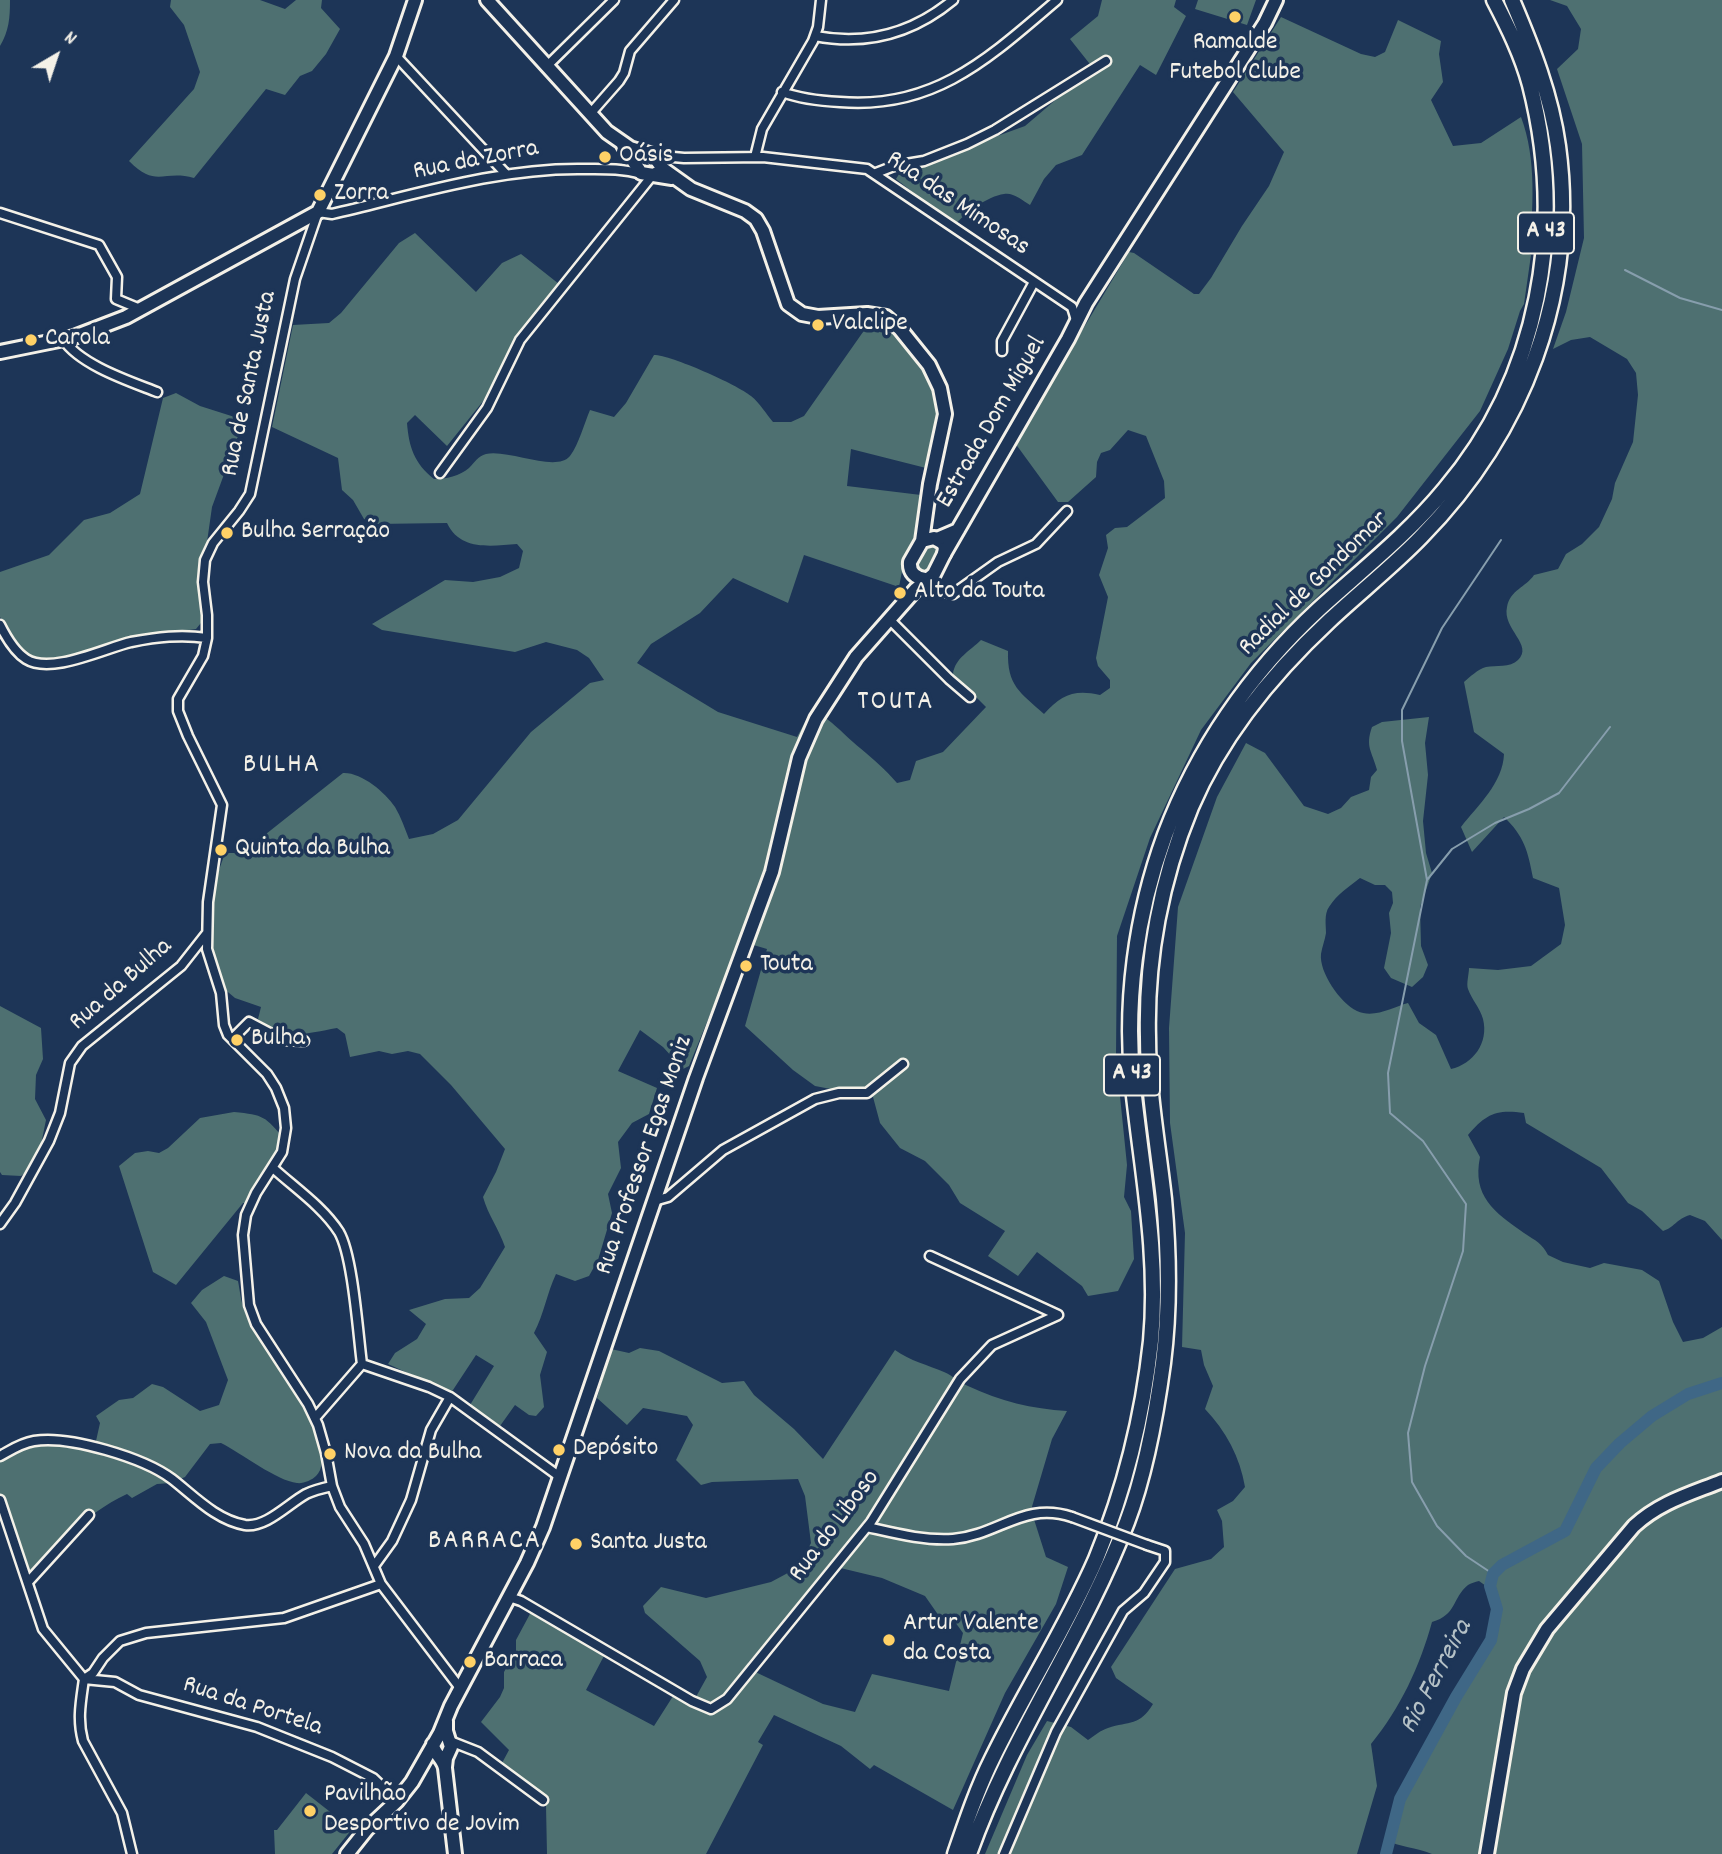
<!DOCTYPE html>
<html>
<head>
<meta charset="utf-8">
<style>
  body { margin:0 }
  #map { position:relative; width:1722px; height:1854px; overflow:hidden; background:#1d3557; font-family:Dekko,sans-serif }
  canvas { display:block }
  .north { position:absolute; left:21px; top:21px; width:70px; height:70px; -webkit-text-stroke:5px #1d3557; paint-order:stroke; rotate:39deg; font-size:19px; font-weight:700; line-height:28px; text-align:center; color:#f4f1e8 }
  .north::after { content:''; display:block; margin:auto; width:24px; height:32px; background:#f4f1e8; clip-path:polygon(50% 0,100% 100%,50% 72%,0 100%) }
</style>
</head>
<body>
<div id="map">
<canvas width="1722" height="1854"></canvas>
<div class="north">N</div>
</div>
<script>
const ctx = document.querySelector('canvas').getContext('2d');
ctx.lineJoin = 'round';
function paint(path, color) { ctx.fillStyle = color; ctx.fill(path, 'evenodd'); }
function stroke(path, color, width, dash) { ctx.strokeStyle = color; ctx.lineWidth = width; ctx.lineCap = dash ? 'butt' : 'round'; ctx.setLineDash(dash || []); ctx.stroke(path); }
function write(font, color, halo, rows, align = 'center') {
  ctx.font = font + ' Dekko,sans-serif'; ctx.lineWidth = 7; ctx.setLineDash([]); ctx.textBaseline = 'middle'; ctx.strokeStyle = halo; ctx.fillStyle = color; for (const [text, x, y, turn = 0] of rows) {
    ctx.save(); ctx.translate(x, y); ctx.rotate((+turn || 0) * Math.PI / 180); ctx.textAlign = isNaN(turn) ? turn : align; if (halo) ctx.strokeText(text, 0, 0); ctx.fillText(text, 0, 0); ctx.restore();
  }
}
paint(new Path2D(`
  M 0,0 L 10,0 C 10,18 9,31 0,46 Z
  M 171,0 L 260,0 L 285,9 L 296,0 L 322,0 L 321,8 L 340,29 L 326,54 L 312,71 L 300,76 L 285,95 L 266,89 L 194,178 C 163,169 157,189 129,161 L 194,89 L 200,72 L 184,25 L 170,7 Z
  M 1102,0 L 1176,0 L 1174,7 L 1186,16 L 1156,75 L 1140,65 L 1082,155 L 1056,165 L 1044,179 L 1030,205 C 1022,200 1013,192 1004,194 C 988,196 965,213 955,225 L 896,179 L 901,171 L 1025,126 L 1093,68 L 1070,39 L 1098,16 Z
  M 1198,0 L 1256,0 L 1247,25 L 1195,9 Z
  M 1550,0 L 1722,0 L 1722,1240 L 1705,1221 L 1690,1215 C 1676,1219 1674,1228 1663,1231 L 1642,1211 L 1628,1203 L 1601,1168 L 1526,1123 L 1524,1113 C 1496,1109 1486,1114 1468,1135 L 1480,1157 C 1472,1196 1494,1212 1524,1233 C 1536,1241 1542,1243 1548,1255 L 1563,1262 L 1590,1268 L 1604,1263 L 1642,1270 L 1659,1281 L 1673,1322 L 1683,1342 L 1703,1338 L 1722,1327 L 1722,1854 L 1432,1854 C 1416,1847 1400,1848 1385,1839 L 1389,1822 L 1411,1776 L 1423,1760 L 1423,1747 L 1440,1717 L 1463,1689 L 1478,1655 L 1488,1648 L 1495,1628 L 1494,1612 L 1486,1586 L 1479,1581 C 1475,1582 1471,1583 1468,1585 C 1452,1598 1457,1615 1432,1622 C 1420,1666 1400,1709 1371,1744 L 1377,1786 L 1357,1854 L 985,1854 L 1027,1755 L 1047,1721 L 1071,1727 L 1088,1740 C 1094,1736 1101,1730 1108,1728 C 1129,1721 1140,1726 1153,1704 L 1116,1678 L 1111,1667 L 1175,1569 L 1211,1559 L 1224,1547 L 1222,1521 L 1217,1510 L 1233,1501 L 1245,1487 C 1240,1457 1226,1431 1205,1409 L 1213,1386 L 1204,1365 L 1201,1350 L 1182,1347 L 1185,1233 L 1170,1123 L 1169,1028 L 1178,907 L 1217,797 L 1246,743 L 1265,753 L 1304,806 L 1328,814 L 1341,808 L 1351,797 L 1369,790 L 1371,777 L 1377,770 C 1372,751 1365,747 1372,727 L 1382,722 L 1429,717 L 1425,743 L 1428,775 L 1423,821 L 1426,853 L 1432,873 L 1420,907 L 1421,946 L 1428,965 L 1423,977 L 1412,987 L 1391,978 L 1384,968 L 1391,933 L 1389,913 L 1393,903 L 1392,892 L 1385,885 L 1375,885 L 1360,878 C 1349,887 1337,894 1329,907 C 1324,914 1326,925 1326,933 C 1325,940 1322,947 1321,954 C 1319,972 1340,1003 1357,1011 C 1374,1019 1393,1007 1408,1003 L 1419,1023 L 1436,1035 L 1451,1069 C 1473,1064 1489,1043 1483,1019 C 1480,1008 1472,1000 1468,989 C 1466,984 1469,974 1469,968 L 1498,970 L 1531,966 L 1561,944 L 1565,925 L 1559,888 L 1533,878 C 1528,851 1524,836 1504,817 L 1472,852 L 1461,827 C 1478,805 1503,783 1504,754 L 1474,732 L 1464,682 C 1470,677 1478,669 1486,667 C 1496,665 1510,668 1518,660 C 1534,645 1502,629 1507,607 C 1510,590 1526,587 1534,575 L 1558,569 L 1566,554 L 1582,544 L 1599,527 L 1612,499 L 1615,483 L 1633,442 L 1638,395 L 1636,373 L 1627,359 L 1590,337 L 1571,340 L 1553,349 L 1566,312 L 1584,238 L 1582,144 L 1557,69 L 1578,49 L 1581,29 L 1567,6 Z
  M 1281,17 L 1361,54 L 1375,57 L 1385,52 L 1398,20 L 1441,41 L 1439,54 L 1443,82 L 1431,100 L 1453,146 L 1481,143 L 1521,117 C 1537,159 1533,210 1529,254 L 1531,255 L 1524,304 L 1520,311 L 1508,349 L 1480,411 L 1397,517 L 1251,663 L 1201,730 L 1150,838 L 1117,936 L 1116,1057 L 1127,1165 L 1124,1197 L 1131,1211 L 1134,1259 L 1118,1291 L 1088,1296 L 1082,1286 L 1037,1252 L 1018,1276 L 988,1256 L 1005,1231 L 960,1203 L 949,1185 L 925,1161 L 900,1148 L 880,1123 L 873,1097 L 859,1090 L 836,1090 L 815,1086 L 793,1070 L 745,1026 L 767,949 L 740,941 L 689,1066 L 683,1069 L 663,1047 L 640,1030 L 618,1071 L 657,1088 L 649,1114 L 632,1123 L 618,1142 L 621,1168 L 608,1194 L 612,1213 L 598,1260 L 589,1276 L 575,1281 L 556,1274 C 547,1293 544,1314 534,1333 L 547,1352 L 540,1375 L 544,1407 L 536,1416 L 529,1415 L 515,1405 L 500,1426 L 470,1405 L 494,1366 L 476,1355 L 451,1393 L 388,1364 L 395,1353 L 417,1339 L 426,1324 L 409,1310 L 445,1299 L 469,1298 L 480,1288 L 505,1247 C 499,1229 488,1215 483,1197 L 496,1172 L 505,1149 L 451,1085 L 420,1054 L 408,1051 L 392,1054 L 379,1051 L 350,1057 L 345,1034 L 337,1028 C 303,1034 289,1041 258,1019 L 261,1007 L 235,998 L 222,987 L 210,956 L 212,918 L 204,912 L 225,853 L 242,853 L 343,773 C 361,772 385,792 395,807 C 401,817 405,829 409,839 L 433,834 L 458,820 L 531,732 L 590,683 L 604,680 L 589,658 L 577,650 L 546,642 L 515,652 L 382,630 L 372,624 L 445,580 L 473,582 L 500,577 L 519,568 L 523,551 L 517,544 C 491,546 460,551 447,523 L 375,524 L 364,519 L 353,500 L 342,490 L 338,458 L 272,427 L 293,325 L 329,323 L 341,313 L 399,243 L 415,233 L 476,292 L 502,263 L 521,254 L 559,284 L 520,333 L 502,371 L 484,400 L 447,446 L 415,415 L 407,423 C 409,447 414,463 434,479 C 446,479 460,476 469,468 C 475,462 478,456 486,454 C 509,449 556,473 570,456 C 579,444 584,424 590,410 L 614,417 L 626,403 L 654,355 C 671,355 738,385 751,396 C 760,403 766,414 773,422 L 791,422 L 804,416 L 870,322 C 875,324 881,325 886,328 C 909,340 938,388 937,415 C 936,432 929,451 926,468 L 851,449 L 847,486 L 921,495 L 914,541 L 904,561 L 899,587 L 804,555 L 788,603 L 733,578 L 700,613 L 651,644 L 637,663 L 718,712 L 797,737 L 812,709 C 834,722 842,733 860,748 C 875,761 884,768 897,783 L 910,780 L 916,761 L 943,752 L 986,707 L 953,674 C 955,658 970,651 981,640 L 1008,651 C 1007,686 1020,692 1044,714 C 1061,695 1074,689 1100,695 L 1110,688 L 1110,680 L 1098,666 L 1096,658 L 1108,597 L 1099,575 L 1108,548 L 1106,535 L 1115,528 L 1127,527 L 1165,498 L 1164,481 L 1146,436 L 1128,430 L 1110,450 L 1101,453 L 1097,462 L 1096,477 L 1068,502 L 1058,502 L 1015,443 L 1129,252 L 1134,253 L 1194,294 L 1199,294 L 1211,278 L 1242,226 L 1269,186 L 1284,152 L 1233,92 Z
  M 176,393 L 200,406 L 244,420 L 212,507 L 205,556 L 205,618 L 196,629 L 135,638 L 68,657 L 38,660 L 24,652 L 0,617 L 0,572 L 49,555 L 84,520 L 110,513 L 140,494 L 163,398 Z
  M 927,545 L 933,545 L 939,551 L 926,574 L 917,571 L 915,563 Z
  M 0,1006 L 41,1028 L 43,1059 L 36,1075 L 35,1099 L 46,1120 L 37,1164 L 21,1176 L 2,1175 L 0,1172 Z
  M 234,1112 C 264,1115 265,1116 285,1140 L 281,1168 L 255,1203 L 243,1203 L 176,1285 L 153,1272 L 119,1166 L 135,1153 L 148,1151 L 159,1153 L 168,1148 L 200,1118 Z
  M 224,1276 L 238,1281 C 240,1291 241,1303 245,1312 C 257,1344 346,1448 316,1476 C 312,1480 303,1484 297,1483 C 277,1481 241,1453 221,1443 L 210,1444 L 185,1477 L 171,1483 L 157,1484 L 132,1498 L 127,1494 C 83,1515 55,1547 21,1581 L 0,1513 L 0,1452 L 66,1438 L 96,1441 L 100,1423 L 96,1416 L 119,1400 L 133,1398 L 152,1384 L 163,1387 L 200,1411 L 219,1405 L 228,1380 L 206,1322 L 191,1303 L 202,1290 Z
  M 640,1348 L 659,1351 L 722,1383 L 744,1381 L 754,1395 L 794,1429 L 823,1459 L 895,1350 C 910,1361 928,1365 944,1372 C 953,1376 959,1382 968,1386 C 1000,1401 1032,1409 1067,1411 L 1052,1439 L 1031,1510 L 1046,1557 L 1068,1567 L 1056,1604 L 1005,1693 L 953,1810 L 874,1765 L 870,1769 L 841,1746 L 774,1715 L 758,1742 L 763,1745 L 706,1854 L 547,1854 L 546,1806 L 524,1790 L 521,1780 L 502,1763 L 509,1750 L 481,1722 L 500,1697 L 504,1688 L 504,1672 L 516,1651 L 516,1640 L 531,1612 L 605,1654 L 586,1690 L 654,1726 L 675,1693 L 692,1704 L 707,1677 L 700,1661 L 645,1613 L 643,1606 L 661,1587 L 706,1598 L 771,1582 L 799,1567 L 811,1543 L 805,1496 L 798,1479 L 712,1482 L 701,1485 L 676,1460 L 693,1425 L 687,1416 L 643,1408 L 627,1425 L 597,1398 L 611,1349 L 629,1353 ZM 828,1565 L 882,1578 L 925,1596 L 939,1616 L 955,1622 L 963,1633 L 949,1691 L 872,1674 L 855,1712 L 823,1704 L 749,1669 L 748,1663 L 797,1605 Z
  M 306,1793 L 352,1829 L 332,1854 L 275,1854 L 274,1830 L 277,1830 Z`), '#4e7071');
stroke(new Path2D(`
  M 1625,270 L 1680,298 L 1722,310
  M 1427,880 L 1452,849 L 1495,823 L 1529,809 L 1559,793 L 1610,727
  M 1493,1574 L 1466,1556 L 1437,1526 L 1412,1482 L 1408,1433 L 1425,1366 L 1463,1251 L 1466,1204 L 1423,1141 L 1390,1113 L 1388,1073 L 1427,880 L 1402,741 L 1402,710 L 1442,628 L 1501,540`), '#879ead', 2);
stroke(new Path2D(`
  M 1386,1854 L 1400,1799 L 1456,1697 L 1491,1640 L 1497,1609 L 1490,1586 L 1493,1574 L 1502,1565 L 1565,1531 L 1596,1468 L 1620,1443 L 1652,1416 L 1688,1394 L 1722,1383`), '#3f6786', 12);
const street = new Path2D(`
  M 815,36 C 867,46 913,33 953,0
  M 396,56 L 505,173
  M 547,66 L 614,0
  M 782,92 C 801,99 820,101 840,102 C 935,110 990,57 1057,0
  M 590,114 L 619,81 L 624,73 L 630,51 L 674,0
  M 652,155 L 684,158 L 763,157 L 867,169 L 1072,307 L 1076,320
  M 755,157 L 762,129 L 813,41 L 818,27 L 821,0
  M 876,173 L 894,166 L 924,161 L 967,144 L 995,130 L 1106,61
  M 0,213 L 99,245 L 117,277 L 116,299 L 140,309
  M 63,339 C 80,365 129,381 157,392
  M 1002,351 L 1002,341 L 1034,282
  M 440,473 L 487,408 L 520,340 L 655,172
  M 929,578 L 943,592 L 953,594 L 998,562 L 1036,544 L 1067,511
  M 889,619 L 949,679 L 970,697
  M 0,625 C 6,637 15,652 26,659 C 51,675 105,648 131,642 C 157,637 181,634 207,638
  M 232,1039 L 249,1022 L 283,1040 L 304,1041
  M 273,1168 C 295,1188 323,1207 339,1232 C 353,1256 358,1334 362,1364 L 315,1418
  M 654,1201 L 668,1197 L 723,1150 L 815,1099 L 839,1093 L 867,1093 L 903,1064
  M 0,1224 L 15,1203 L 49,1141 L 60,1113 L 70,1063 L 82,1046 L 181,966 L 207,933
  M 362,1364 L 429,1387 L 450,1397 L 560,1477
  M 0,1456 C 11,1450 21,1443 34,1441 C 69,1435 144,1458 172,1479 C 194,1496 216,1520 245,1525 C 266,1528 288,1504 306,1494 C 314,1490 323,1488 332,1486
  M 0,1500 L 43,1629 L 84,1679
  M 867,1527 C 894,1533 924,1541 953,1539 C 999,1535 1024,1501 1072,1517
  M 374,1566 L 392,1541 L 411,1500 L 431,1430 L 450,1397
  M 28,1582 L 89,1515
  M 509,1597 L 521,1601 L 692,1701 L 711,1709 L 727,1699 L 871,1522 L 960,1379 L 992,1345 L 1058,1315 L 930,1256
  M 84,1679 L 115,1682 L 139,1695 L 257,1727 L 332,1757 L 373,1778 L 397,1801
  M 84,1679 L 93,1673 L 103,1658 L 120,1641 L 146,1633 L 284,1618 L 381,1584
  M 84,1679 C 81,1701 77,1719 83,1741 L 122,1813 L 132,1854
  M 460,1688 L 381,1584 L 364,1544 L 340,1507 L 332,1486 L 326,1453 L 318,1425 L 308,1404 L 256,1324 L 249,1305 L 243,1235 L 246,1215 L 256,1193 L 282,1152 L 286,1128 L 284,1108 L 276,1088 L 267,1074 L 228,1035 L 224,1025 L 221,993 L 207,949 L 208,902 L 222,805 L 188,736 L 178,711 L 178,699 L 203,656 L 207,638 L 207,615 L 203,582 L 205,560 L 213,543 L 239,511 L 250,494 L 295,279 L 318,212 L 332,214 C 414,195 497,168 582,169 C 602,169 622,168 641,174
  M 450,1741 L 478,1752 L 543,1800
  M 1004,1854 L 1056,1732 L 1123,1611 L 1144,1593 L 1165,1562 L 1165,1551 L 1147,1545`);
const secondary = new Path2D(`
  M 487,0 L 607,132 L 630,148 L 653,155 L 663,169 L 691,189 L 745,211 L 756,219 L 763,231 L 788,304 L 802,314 L 818,317 L 867,314 L 886,317 L 900,329 L 929,365 L 940,388 L 945,414 L 930,484 L 922,541
  M 623,145 L 641,173 L 672,178
  M 0,352 L 74,337 L 126,317 L 318,212 L 396,56 L 415,0
  M 433,1744 C 433,1753 443,1758 445,1768 L 455,1854
  M 445,1767 L 446,1758 L 451,1747 L 446,1731 L 446,1721
  M 347,1854 L 367,1829 L 397,1801 L 412,1782 L 440,1733 L 451,1706 L 527,1563 L 543,1527 L 696,1078 L 772,872 L 799,758 L 816,719 L 856,657 L 916,589 L 934,574 L 944,554 L 945,548 L 943,543 L 934,538 L 922,541 L 910,562 C 909,572 915,578 925,579
  M 1487,1854 L 1514,1693 L 1523,1669 L 1547,1629 L 1634,1526 C 1660,1502 1690,1494 1722,1481`);
const primary = new Path2D(`
  M 937,539 L 958,530
  M 944,554 L 1068,339 L 1086,303 L 1265,23 L 1276,0`);
const highway = new Path2D(`
  M 955,1854 C 966,1822 977,1789 992,1759 C 1025,1691 1066,1628 1096,1559 C 1124,1491 1143,1415 1151,1341 C 1159,1255 1142,1172 1133,1087 C 1124,1003 1136,914 1165,835 C 1198,748 1251,672 1319,609 C 1362,570 1408,534 1445,489 C 1540,377 1566,226 1530,85 C 1522,55 1508,27 1494,0
  M 969,1854 C 1010,1738 1083,1637 1127,1522 C 1146,1472 1156,1415 1163,1363 C 1170,1308 1169,1254 1164,1199 C 1158,1145 1148,1091 1148,1037 C 1146,959 1161,879 1191,807 C 1222,734 1273,673 1330,620 C 1360,592 1393,566 1421,537 C 1523,433 1578,293 1558,146 C 1551,95 1532,47 1512,0`);
stroke(street, '#f4f1e8', 13);
stroke(secondary, '#f4f1e8', 18);
stroke(primary, '#f4f1e8', 18);
stroke(highway, '#f4f1e8', 19);
stroke(street, '#1d3557', 8);
stroke(secondary, '#1d3557', 12);
stroke(primary, '#1d3557', 12);
stroke(highway, '#1d3557', 14);
const streetBridge = new Path2D(`
  M 1072,1517 L 1147,1545`);
stroke(streetBridge, '#f4f1e8', 13, []);
stroke(streetBridge, '#1d3557', 8);
for (const [x, y, r, color] of [
  [1235,17,7,"#ffd166"],
  [605,157,7,"#ffd166"],
  [320,195,7,"#ffd166"],
  [818,325,7,"#ffd166"],
  [31,340,7,"#ffd166"],
  [227,533,7,"#ffd166"],
  [900,593,7,"#ffd166"],
  [221,850,7,"#ffd166"],
  [746,966,7,"#ffd166"],
  [237,1040,7,"#ffd166"],
  [559,1450,7,"#ffd166"],
  [330,1454,7,"#ffd166"],
  [576,1544,7,"#ffd166"],
  [889,1640,7,"#ffd166"],
  [470,1662,7,"#ffd166"],
  [310,1811,7,"#ffd166"]
]) { const dot = new Path2D(); dot.arc(x, y, r, 0, 2 * Math.PI); ctx.fillStyle = color; ctx.fill(dot); stroke(dot, '#1d3557', 2.5); }
for (const [x, y, w] of [
  [1546,233,56],
  [1132,1075,56]
]) { const box = new Path2D(); box.roundRect(x - w / 2, y - 20.5, w, 41, 5); ctx.fillStyle = '#1d3557'; ctx.fill(box); stroke(box, '#f4f1e8', 2); }
write('bold 24px', '#f4f1e8', null, [
  ["A 43",1546,233],
  ["A 43",1132,1075]
]);
write('26px', '#f4f1e8', '#1d3557', [
  ["Ramalde",1235,44,"center"],
  ["Futebol Clube",1235,74,"center"],
  ["Oásis",619,157],
  ["Zorra",334,195],
  ["Valclipe",832,325],
  ["Carola",45,340],
  ["Bulha Serração",241,533],
  ["Alto da Touta",914,593],
  ["Quinta da Bulha",235,850],
  ["Touta",760,966],
  ["Bulha",251,1040],
  ["Depósito",573,1450],
  ["Nova da Bulha",344,1454],
  ["Santa Justa",590,1544],
  ["Artur Valente",903,1625],
  ["da Costa",903,1655],
  ["Barraca",484,1662],
  ["Pavilhão",324,1796],
  ["Desportivo de Jovim",324,1826]
], 'left');
write('26px', '#f4f1e8', '#1d3557', [
  ["Rua da Zorra",476,162,-11],
  ["Rua das Mimosas",957,205,34],
  ["Rua de Santa Justa",251,384,-78],
  ["Estrada Dom Miguel",993,423,-60],
  ["Radial de Gondomar",1315,585,-44],
  ["Rua da Bulha",122,986,-41],
  ["Rua Professor Egas Moniz",646,1156,-71],
  ["Rua do Liboso",836,1527,-53],
  ["Rua da Portela",252,1708,18]
]);
ctx.letterSpacing = '2px';
write('28px', '#f4f1e8', '#1d3557', [
  ["TOUTA",896,704],
  ["BULHA",282,767],
  ["BARRACA",485,1543]
]);
ctx.letterSpacing = '0px';
write('italic 28px', '#b5c1c6', '#1d3557', [
  ["Rio Ferreira",1438,1678,-62]
]);
</script>
</body>
</html>
